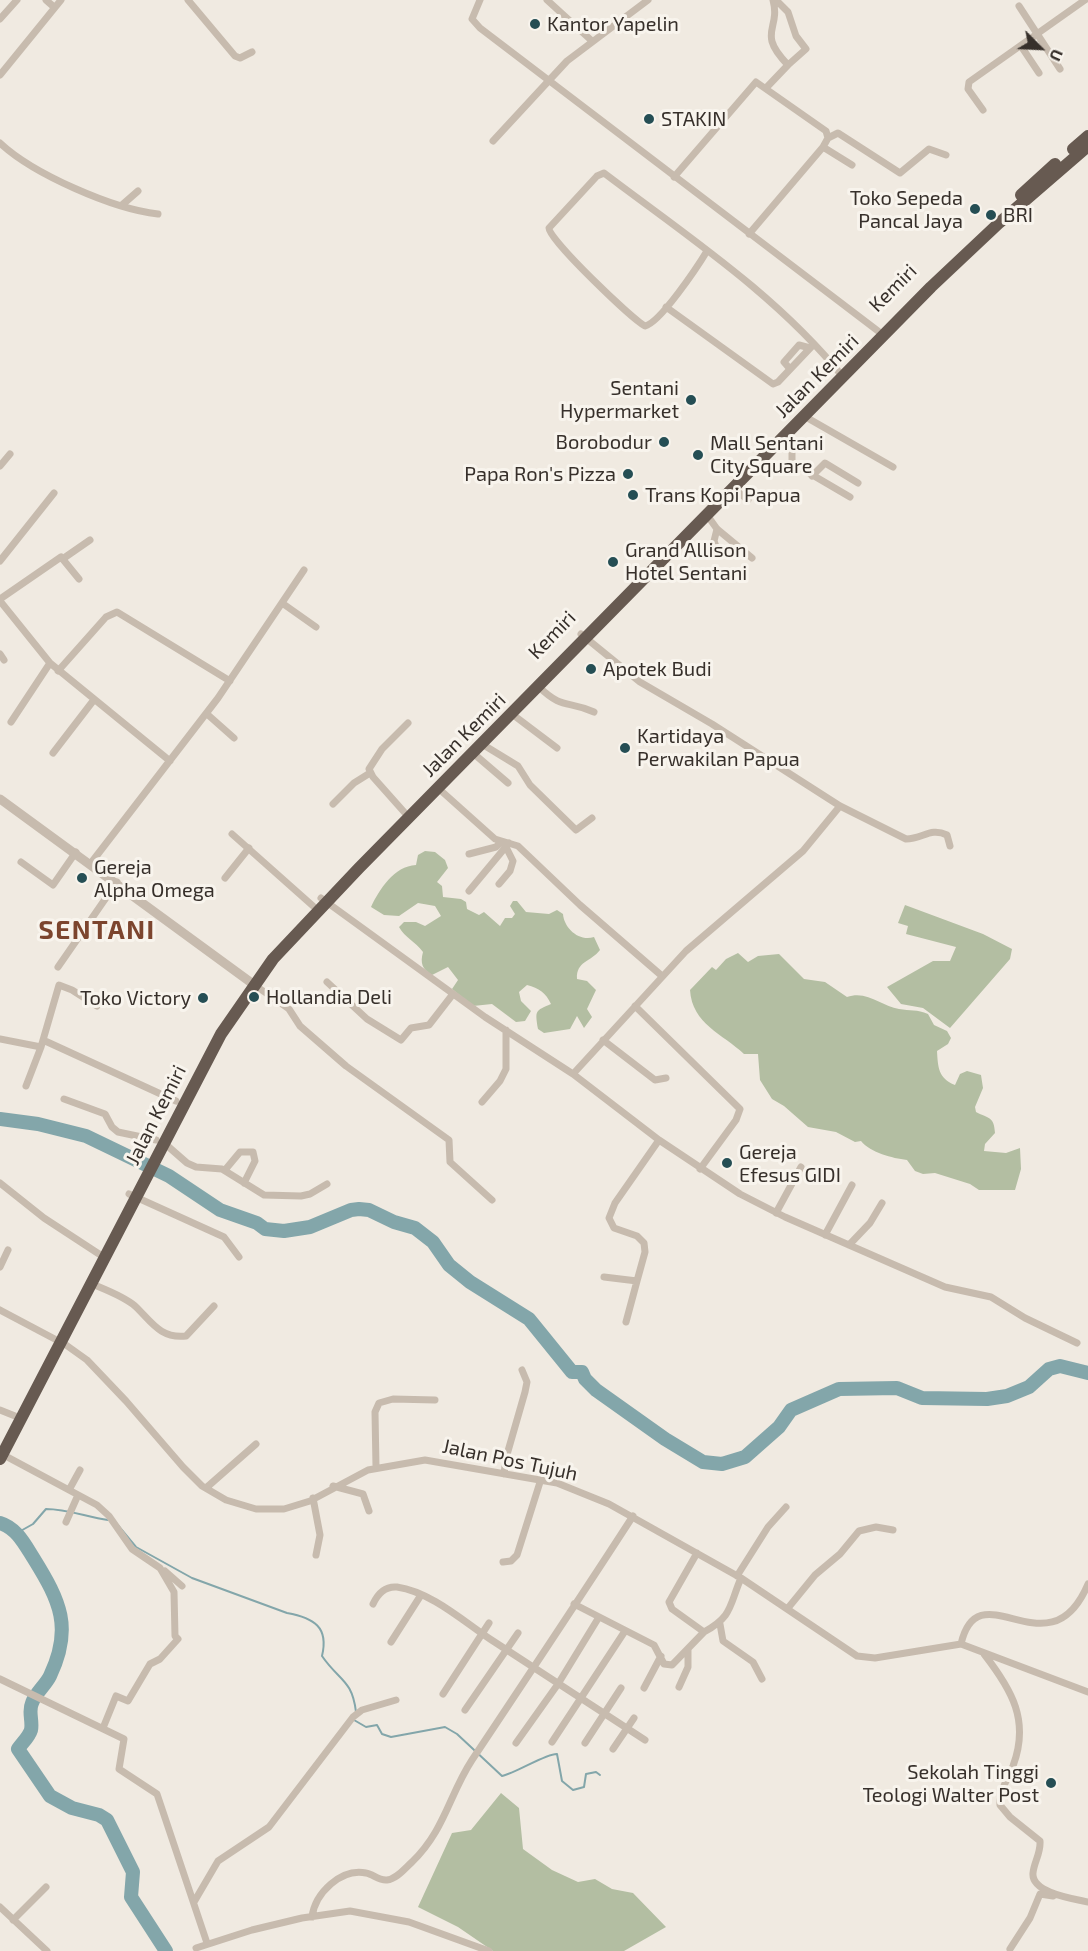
<!DOCTYPE html>
<html>
<head>
<meta charset="utf-8">
<style>
  body { margin:0 }
  #map { position:relative; width:1088px; height:1951px; overflow:hidden; background:#f0eae1; font-family:"Exo 2",sans-serif }
  canvas { display:block }
  .north { position:absolute; left:1010px; top:18px; width:60px; height:60px; -webkit-text-stroke:4px #f8f4ed; paint-order:stroke; rotate:114deg; font-size:16px; font-weight:700; line-height:24px; text-align:center; color:#37302b }
  .north::after { content:''; display:block; margin:auto; width:21px; height:27px; background:#37302b; clip-path:polygon(50% 0,100% 100%,50% 72%,0 100%) }
</style>
</head>
<body>
<div id="map">
<canvas width="1088" height="1951"></canvas>
<div class="north">U</div>
</div>
<script>
const ctx = document.querySelector('canvas').getContext('2d');
ctx.lineJoin = 'round';
function paint(path, color) { ctx.fillStyle = color; ctx.fill(path, 'evenodd'); }
function stroke(path, color, width, dash) { ctx.strokeStyle = color; ctx.lineWidth = width; ctx.lineCap = dash ? 'butt' : 'round'; ctx.setLineDash(dash || []); ctx.stroke(path); }
function write(font, color, halo, rows, align = 'center') {
  ctx.font = font + ' "Exo 2",sans-serif'; ctx.lineWidth = 6; ctx.setLineDash([]); ctx.textBaseline = 'middle'; ctx.strokeStyle = halo; ctx.fillStyle = color; for (const [text, x, y, turn = 0] of rows) {
    ctx.save(); ctx.translate(x, y); ctx.rotate((+turn || 0) * Math.PI / 180); ctx.textAlign = isNaN(turn) ? turn : align; if (halo) ctx.strokeText(text, 0, 0); ctx.fillText(text, 0, 0); ctx.restore();
  }
}
paint(new Path2D(`
  M 425,851 L 435,852 L 445,860 L 448,868 L 437,882 L 442,886 L 443,897 L 461,899 L 466,902 L 467,909 L 479,915 L 484,912 L 500,926 L 505,918 L 512,918 L 515,914 L 510,906 L 513,901 L 517,901 L 526,912 L 549,914 L 557,910 L 563,914 C 564,928 579,942 594,937 L 600,950 C 591,962 576,961 577,979 L 587,981 L 596,990 L 587,1009 L 592,1017 L 584,1028 L 577,1016 L 570,1029 L 544,1033 L 538,1029 C 535,1010 535,1011 551,1004 C 546,993 539,988 527,985 L 519,992 L 521,1001 L 531,1011 L 525,1021 L 516,1022 L 492,1004 L 473,1006 L 452,989 L 458,980 L 448,967 L 432,975 C 422,969 420,963 423,952 C 415,941 405,938 399,927 L 404,922 L 416,922 L 425,926 L 441,916 L 435,906 L 418,903 L 399,916 L 384,915 L 371,907 C 379,890 394,866 416,865 L 418,855 Z
  M 905,905 L 983,934 L 1012,949 L 1010,959 L 950,1028 L 923,1008 L 901,1004 L 887,987 L 933,961 L 950,961 L 956,947 L 906,934 L 908,926 L 898,923 Z
  M 738,953 L 748,962 L 758,956 L 779,954 L 804,979 L 825,982 L 847,997 C 868,990 882,1007 899,1009 C 910,1011 917,1009 928,1014 L 934,1025 L 947,1031 L 951,1038 L 948,1044 L 937,1051 C 938,1067 938,1078 955,1085 L 960,1074 L 967,1071 L 981,1075 L 983,1088 L 975,1107 L 976,1112 C 989,1119 994,1116 995,1133 L 985,1144 L 984,1151 L 1006,1153 L 1020,1148 L 1021,1169 L 1015,1190 L 979,1190 L 970,1184 L 935,1173 L 923,1174 L 915,1171 L 907,1160 C 892,1158 871,1153 861,1141 L 855,1142 L 836,1132 L 808,1127 L 784,1106 L 772,1099 L 760,1080 L 758,1054 L 744,1054 C 723,1034 692,1024 690,990 L 712,967 L 716,970 L 726,959 Z
  M 501,1793 L 519,1808 L 523,1849 L 552,1870 L 578,1882 L 595,1879 L 612,1889 L 633,1893 L 666,1927 L 624,1951 L 493,1951 L 458,1927 L 418,1907 L 452,1833 L 471,1830 Z`), '#b3bea2');
stroke(new Path2D(`
  M 116,1523 L 136,1547 L 192,1578 L 287,1613 C 314,1618 329,1627 322,1656 C 339,1681 352,1679 356,1712
  M 17,1533 L 33,1524 L 46,1509 C 67,1509 87,1517 108,1520
  M 354,1720 L 366,1727 L 377,1725 L 382,1734 L 391,1737 L 445,1727 L 457,1734 L 502,1776 C 516,1773 547,1753 557,1754 L 562,1781 L 573,1790 L 584,1787 L 586,1774 L 596,1772 L 600,1775`), '#83a6aa', 2);
stroke(new Path2D(`
  M 0,1119 L 38,1124 L 86,1136 L 169,1176 L 220,1210 L 257,1223 L 265,1229 L 284,1231 L 310,1227 L 351,1210 L 359,1209 L 369,1210 L 394,1222 L 415,1228 L 433,1242 L 449,1265 L 470,1282 L 529,1319 L 572,1372 L 582,1372 L 585,1379 L 596,1390 L 665,1439 L 703,1462 L 722,1464 L 745,1457 L 779,1427 L 791,1410 L 839,1389 L 897,1388 L 922,1398 L 987,1399 L 1007,1396 L 1029,1387 L 1049,1369 L 1060,1366 L 1088,1373
  M 0,1523 C 17,1528 25,1545 34,1559 C 60,1601 73,1628 50,1676 C 45,1686 36,1692 32,1703 C 28,1712 33,1721 31,1730 C 29,1737 22,1743 18,1749 L 50,1796 L 72,1808 L 99,1815 L 107,1820 L 133,1872 L 131,1897 L 166,1951`), '#83a6aa', 14);
stroke(new Path2D(`
  M 46,0 L 54,7
  M 188,0 L 235,56 L 240,58 L 252,52
  M 480,0 L 472,19 L 480,28 L 878,331
  M 547,0 L 592,41
  M 776,0 L 788,12 L 796,36 L 806,49 L 788,65
  M 1019,6 L 1060,69
  M 0,19 L 17,0
  M 1021,46 L 1039,73
  M 0,75 L 61,0
  M 766,88 L 788,65 C 756,32 781,30 773,0
  M 983,110 L 968,89 L 969,82 L 1085,0
  M 828,138 L 838,133 L 900,173 L 929,149 L 946,155
  M 493,141 L 567,61 L 648,0
  M 0,143 C 33,174 113,209 158,214
  M 823,147 L 852,165
  M 674,177 L 756,82 L 826,131 L 828,138 L 823,147 L 749,234
  M 122,205 L 138,191
  M 707,251 C 698,266 660,323 645,326 C 631,318 549,240 549,228 L 597,176 L 604,173 C 687,236 777,295 843,377
  M 666,307 L 773,384 L 778,382 L 814,344
  M 790,369 L 784,362 L 799,345 L 810,348
  M 804,416 L 893,467
  M 786,434 L 792,443 L 792,463 L 850,497
  M 0,466 L 10,454
  M 812,476 L 825,463 L 858,483
  M 733,488 L 748,500
  M 707,515 L 717,529 L 752,558
  M 717,529 L 714,541 L 718,552
  M 64,558 L 90,540
  M 0,561 L 54,493
  M 0,599 L 61,557 L 79,579
  M 0,601 L 50,663 L 170,761
  M 282,603 L 316,627
  M 581,634 L 640,682 L 712,724 L 840,806 L 906,839 C 923,839 930,827 947,835 L 950,846
  M 0,654 L 4,660
  M 58,671 L 106,617 L 117,612 L 230,681
  M 539,687 C 563,710 567,700 594,712
  M 207,714 L 234,738
  M 512,714 L 557,748
  M 11,722 L 50,663
  M 482,744 L 518,766 L 530,785 L 576,830 L 592,818
  M 53,753 L 93,701
  M 473,753 L 508,783
  M 438,788 L 495,839 L 518,846 L 580,905 L 662,976
  M 333,804 L 354,783 L 370,773
  M 405,813 L 373,777 L 369,769 L 382,749 L 408,723
  M 232,834 L 313,906
  M 469,854 L 496,847 L 501,842
  M 21,862 L 53,885 L 76,852
  M 91,863 L 218,698 L 304,570
  M 225,878 L 249,848
  M 499,884 L 510,871 L 513,861 L 506,847
  M 469,891 L 509,843
  M 321,898 L 485,1017 L 573,1074 L 659,1140 L 740,1194 L 785,1217 L 945,1287 L 991,1297 L 1025,1318 L 1077,1343
  M 58,967 L 117,882
  M 327,982 L 367,1019 L 401,1040 L 411,1028 L 429,1025 L 453,994
  M 253,984 L 289,1009 L 300,1026 L 346,1066 L 449,1140 L 450,1162 L 492,1200
  M 635,1006 L 740,1109 L 736,1120 L 700,1169
  M 0,1039 L 41,1047
  M 43,1040 L 176,1101
  M 603,1040 L 655,1080 L 666,1078
  M 573,1074 L 686,951 L 803,851 L 840,806
  M 26,1086 L 41,1047 L 59,985 L 72,990 L 97,1006
  M 64,1099 L 105,1114 L 112,1127 L 118,1132 L 156,1140
  M 482,1102 L 500,1081 L 506,1069 L 506,1030
  M 163,1142 L 187,1163 L 196,1167 L 222,1169 L 264,1195 L 301,1196 L 310,1194 L 327,1184
  M 225,1170 L 240,1152 L 253,1152 L 255,1161 L 244,1183
  M 0,1183 L 44,1218 L 99,1254
  M 129,1194 L 224,1237 L 239,1257
  M 776,1213 L 801,1167
  M 825,1235 L 852,1185
  M 849,1245 L 870,1223 L 882,1203
  M 0,1267 L 8,1250
  M 604,1277 L 637,1281 L 645,1252 L 644,1243 L 637,1236 L 614,1228 L 609,1218 L 615,1203 L 659,1140
  M 92,1284 C 106,1290 123,1296 135,1306 C 151,1321 160,1339 186,1336 L 214,1306
  M 0,1310 L 66,1345 L 87,1360 L 126,1401 L 183,1467 L 202,1486 L 226,1500 L 256,1509 L 284,1509 L 310,1501 L 368,1470 L 425,1460 L 557,1483 L 609,1504 L 741,1578 L 857,1656 L 875,1658 L 961,1644 L 1088,1692
  M 626,1322 L 637,1281
  M 0,1410 L 15,1416
  M 0,1453 L 97,1505 L 109,1516 L 132,1549 L 160,1568 L 174,1592 L 175,1636 L 178,1639 L 160,1659 L 150,1664 L 128,1701 L 116,1696 L 103,1728
  M 376,1467 L 375,1412 L 379,1403 L 393,1399 L 435,1400
  M 504,1474 L 506,1458 L 525,1392 L 527,1382 L 522,1370
  M 333,1486 L 363,1494 L 369,1511
  M 206,1488 L 256,1444
  M 69,1490 L 80,1470
  M 313,1498 L 320,1535 L 316,1555
  M 66,1522 L 78,1495
  M 503,1562 L 511,1561 L 517,1555 L 541,1479
  M 165,1571 L 182,1586
  M 737,1576 L 768,1527 L 786,1507
  M 373,1604 C 378,1593 385,1586 397,1587 C 431,1592 463,1621 490,1639 C 541,1672 593,1706 645,1740
  M 574,1604 L 654,1645 L 664,1664 L 672,1665 L 704,1632 L 672,1609 L 669,1602 L 697,1553
  M 788,1608 L 815,1575 L 840,1554 L 859,1531 L 876,1527 L 893,1530
  M 720,1624 L 723,1641 L 753,1662 L 762,1679
  M 704,1632 C 733,1616 729,1606 741,1578
  M 391,1642 L 421,1595
  M 961,1644 C 979,1567 1049,1676 1088,1584
  M 984,1654 C 1012,1690 1030,1721 1013,1766 C 1008,1778 999,1792 1000,1805 L 1010,1817 L 1040,1841 C 1041,1853 1034,1862 1033,1873 C 1031,1893 1075,1899 1088,1902
  M 0,1679 L 124,1739 L 119,1769 L 157,1794 L 207,1943
  M 679,1687 L 688,1667 L 688,1650
  M 644,1688 L 661,1656
  M 443,1694 L 489,1623
  M 465,1710 L 518,1633
  M 552,1742 L 625,1631
  M 516,1743 L 558,1684 L 599,1617
  M 585,1743 L 621,1688
  M 613,1749 L 634,1718
  M 194,1902 L 218,1861 L 269,1827 L 353,1717 L 362,1710 L 396,1700
  M 0,1907 L 47,1951
  M 312,1917 C 315,1893 341,1868 366,1873 C 373,1874 379,1881 387,1880 C 397,1879 405,1868 412,1862 C 445,1830 449,1795 472,1760 C 526,1679 580,1598 633,1516
  M 13,1920 L 46,1887
  M 196,1948 L 252,1930 L 302,1918 L 350,1911 L 409,1922 L 489,1951
  M 1010,1949 L 1030,1918 L 1040,1894 L 1053,1896`), '#c7bbae', 7);
stroke(new Path2D(`
  M 0,799 L 253,984`), '#c7bbae', 9);
stroke(new Path2D(`
  M 1073,149 L 1088,136
  M 1021,195 L 1055,164
  M 0,1459 L 221,1034 L 273,959 L 359,868 L 931,287 L 999,223 L 1088,146`), '#675a51', 12);
for (const [x, y, r, color] of [
  [535,24,6,"#254e54"],
  [649,119,6,"#254e54"],
  [975,209,6,"#254e54"],
  [991,215,6,"#254e54"],
  [691,400,6,"#254e54"],
  [664,442,6,"#254e54"],
  [698,455,6,"#254e54"],
  [628,474,6,"#254e54"],
  [633,495,6,"#254e54"],
  [613,562,6,"#254e54"],
  [591,669,6,"#254e54"],
  [625,748,6,"#254e54"],
  [82,878,6,"#254e54"],
  [254,997,6,"#254e54"],
  [203,998,6,"#254e54"],
  [727,1163,6,"#254e54"],
  [1051,1783,6,"#254e54"]
]) { const dot = new Path2D(); dot.arc(x, y, r, 0, 2 * Math.PI); ctx.fillStyle = color; ctx.fill(dot); stroke(dot, '#f8f4ed', 2); }
write('20px', '#37302b', '#f8f4ed', [
  ["Kantor Yapelin",547,24],
  ["STAKIN",661,119],
  ["Toko Sepeda",963,198,"right"],
  ["Pancal Jaya",963,221,"right"],
  ["BRI",1003,215],
  ["Sentani",679,388,"right"],
  ["Hypermarket",679,411,"right"],
  ["Borobodur",652,442,"right"],
  ["Mall Sentani",710,443],
  ["City Square",710,466],
  ["Papa Ron's Pizza",616,474,"right"],
  ["Trans Kopi Papua",645,495],
  ["Grand Allison",625,550],
  ["Hotel Sentani",625,573],
  ["Apotek Budi",603,669],
  ["Kartidaya",637,736],
  ["Perwakilan Papua",637,759],
  ["Gereja",94,867],
  ["Alpha Omega",94,890],
  ["Hollandia Deli",266,997],
  ["Toko Victory",191,998,"right"],
  ["Gereja",739,1152],
  ["Efesus GIDI",739,1175],
  ["Sekolah Tinggi",1039,1772,"right"],
  ["Teologi Walter Post",1039,1795,"right"]
], 'left');
write('20px', '#37302b', '#f8f4ed', [
  ["Kemiri",893,288,-45],
  ["Jalan Kemiri",817,376,-45],
  ["Kemiri",552,635,-46],
  ["Jalan Kemiri",464,735,-45],
  ["Jalan Kemiri",156,1115,-63],
  ["Jalan Pos Tujuh",510,1460,12]
]);
ctx.letterSpacing = '1.5px';
write('bold 26px', '#7c452e', '#f8f4ed', [
  ["SENTANI",97,930]
]);
ctx.letterSpacing = '0px';
</script>
</body>
</html>
